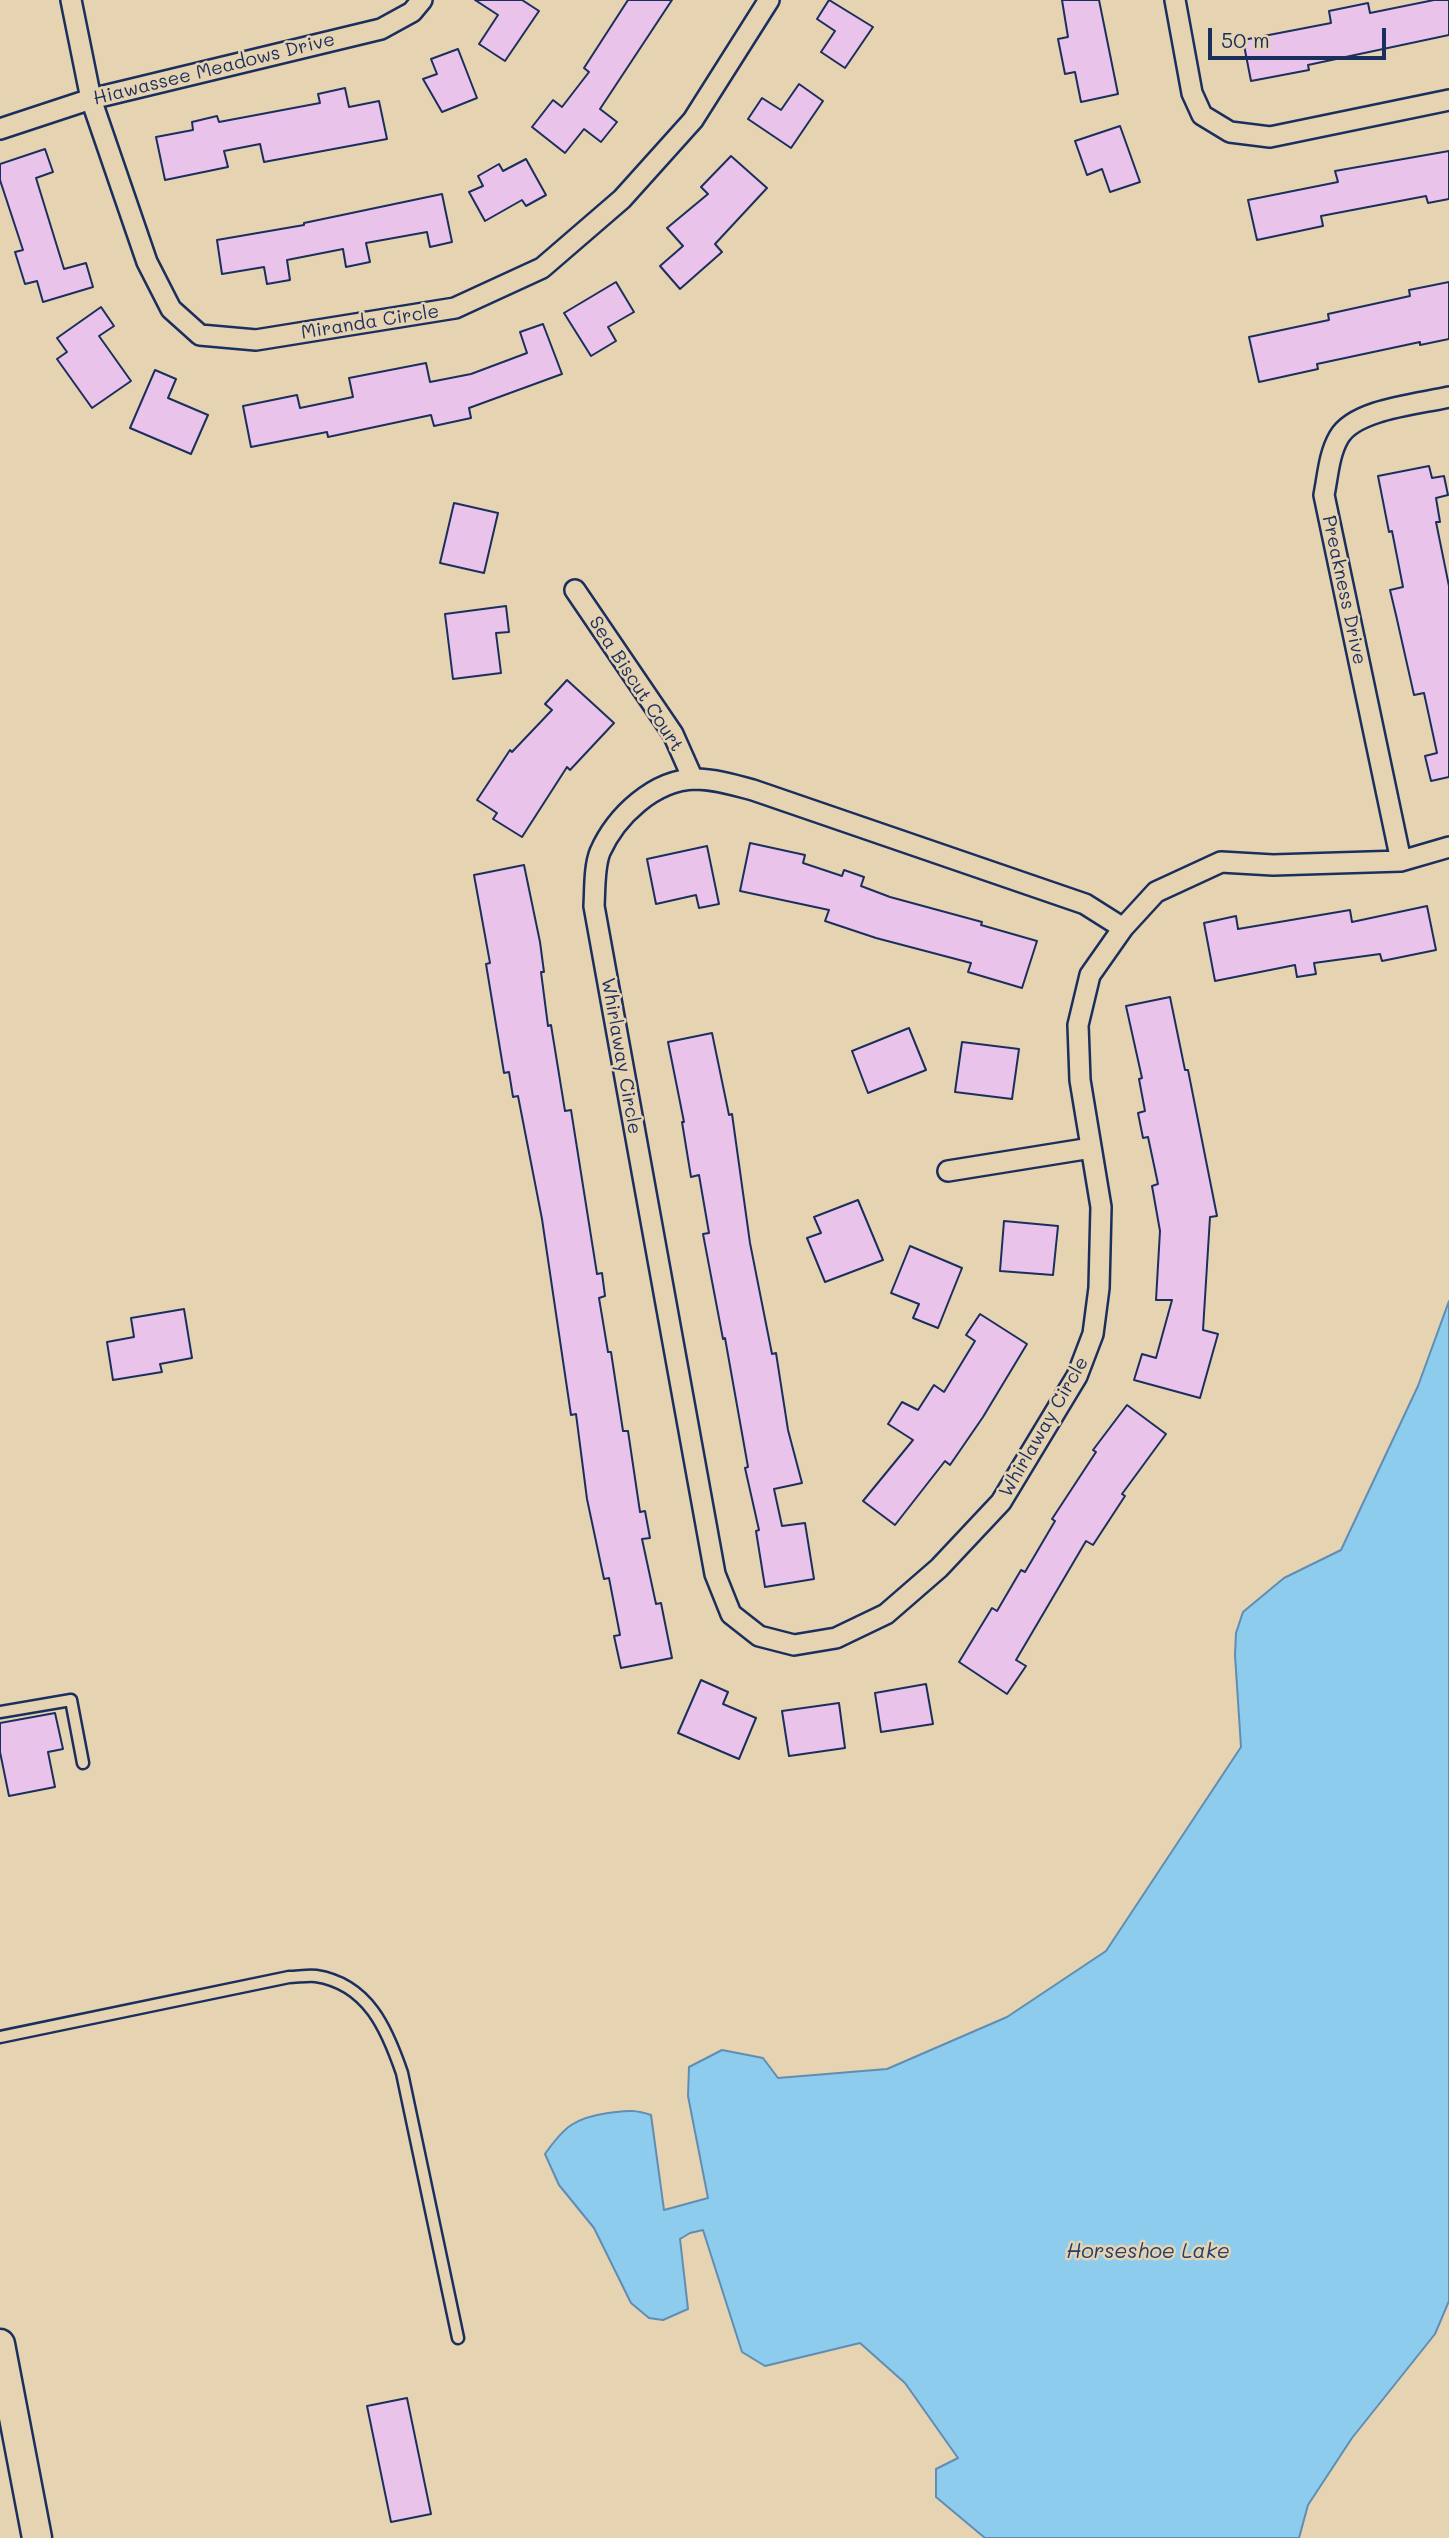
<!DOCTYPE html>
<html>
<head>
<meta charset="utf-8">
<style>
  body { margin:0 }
  #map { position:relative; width:1449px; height:2538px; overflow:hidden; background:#e6d3b1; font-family:Mali,sans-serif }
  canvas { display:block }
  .scale { position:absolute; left:1208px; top:28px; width:178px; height:32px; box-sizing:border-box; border:4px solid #1b2f5e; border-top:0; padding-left:9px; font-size:21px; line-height:24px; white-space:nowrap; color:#1b2f5e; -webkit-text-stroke:5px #e6d3b1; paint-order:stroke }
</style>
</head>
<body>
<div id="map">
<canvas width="1449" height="2538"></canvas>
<div class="scale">50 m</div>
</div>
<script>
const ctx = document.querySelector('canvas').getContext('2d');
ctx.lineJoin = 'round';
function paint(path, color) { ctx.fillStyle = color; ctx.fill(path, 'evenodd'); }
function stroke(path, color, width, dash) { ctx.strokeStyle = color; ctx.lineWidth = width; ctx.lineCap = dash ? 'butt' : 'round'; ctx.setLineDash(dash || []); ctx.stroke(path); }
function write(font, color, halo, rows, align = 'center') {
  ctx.font = font + ' Mali,sans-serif'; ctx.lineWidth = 5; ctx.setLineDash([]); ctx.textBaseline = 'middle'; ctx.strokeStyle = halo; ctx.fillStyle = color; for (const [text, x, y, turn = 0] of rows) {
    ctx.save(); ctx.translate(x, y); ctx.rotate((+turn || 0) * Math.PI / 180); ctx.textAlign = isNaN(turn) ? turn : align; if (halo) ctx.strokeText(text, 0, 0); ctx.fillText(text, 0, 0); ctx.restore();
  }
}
const water = new Path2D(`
  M 1449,1301 L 1449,2301 L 1435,2334 L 1352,2438 L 1308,2505 L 1299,2538 L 985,2538 L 936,2497 L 936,2469 L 958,2458 L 905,2383 L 860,2343 L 765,2366 L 742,2352 L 703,2230 L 690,2233 L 680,2239 L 688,2309 L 663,2320 L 649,2318 L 631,2303 L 594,2228 L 559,2185 L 545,2154 C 564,2127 574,2118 608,2113 C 626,2111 634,2109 651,2115 L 664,2210 L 708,2198 L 688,2096 L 689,2067 L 722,2050 L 763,2058 L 778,2078 L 887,2069 L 1007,2017 L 1106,1951 L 1241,1747 L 1235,1655 L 1236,1633 L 1243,1612 L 1284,1578 L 1341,1550 L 1418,1386 Z`);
paint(water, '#8eccee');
stroke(water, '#608db4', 2);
const building = new Path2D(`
  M 475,0 L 522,0 L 539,11 L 505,61 L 479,44 L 498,15 Z
  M 628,0 L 672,0 L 600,109 L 617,122 L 601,142 L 584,129 L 565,153 L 532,127 L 553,100 L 562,107 L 589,72 L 584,68 Z
  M 829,0 L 873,27 L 845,68 L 821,52 L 835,31 L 817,19 Z
  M 1062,0 L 1099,0 L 1118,94 L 1081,102 L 1075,72 L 1065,74 L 1058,39 L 1068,37 Z
  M 1434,0 L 1449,0 L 1449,35 L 1308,65 L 1309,70 L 1251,81 L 1243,40 L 1331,23 L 1329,11 L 1368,3 L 1370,13 Z
  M 458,49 L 477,98 L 442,112 L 423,79 L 437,74 L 431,59 Z
  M 799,84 L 823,101 L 791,148 L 748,119 L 762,98 L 781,110 Z
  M 345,88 L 349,107 L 379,101 L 387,139 L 264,162 L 260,144 L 224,151 L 228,167 L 165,180 L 156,137 L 193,130 L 192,122 L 217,116 L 219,122 L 320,103 L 318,94 Z
  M 1120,126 L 1140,182 L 1110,192 L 1102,169 L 1087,175 L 1075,141 Z
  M 45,149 L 53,172 L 36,178 L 64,269 L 86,263 L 93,287 L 43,302 L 37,281 L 25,284 L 15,252 L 23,250 L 0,180 L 0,164 Z
  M 1449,151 L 1449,199 L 1428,203 L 1426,196 L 1321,216 L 1323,226 L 1257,240 L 1248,200 L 1338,182 L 1335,171 Z
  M 731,156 L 767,188 L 715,244 L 722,252 L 680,289 L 660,266 L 683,246 L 667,228 L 708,194 L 701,187 Z
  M 526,159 L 546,195 L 526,206 L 522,200 L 485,221 L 469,192 L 483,186 L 478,176 L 499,164 L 503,171 Z
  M 442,194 L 452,242 L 430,247 L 427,232 L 366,243 L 370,262 L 346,267 L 343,249 L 287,260 L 290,280 L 267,284 L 264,267 L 222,274 L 217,240 L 304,225 L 304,223 Z
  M 616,282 L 634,312 L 608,327 L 616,341 L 591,356 L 564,313 Z
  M 1449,282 L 1449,339 L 1420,345 L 1420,342 L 1317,364 L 1318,369 L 1259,382 L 1249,337 L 1329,320 L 1328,314 L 1410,296 L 1409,290 Z
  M 101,307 L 114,326 L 99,336 L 131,381 L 92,408 L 57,359 L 67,352 L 57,338 Z
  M 543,324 L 562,374 L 469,408 L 471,418 L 434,426 L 431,415 L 328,437 L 327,432 L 251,447 L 243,406 L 297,395 L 300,408 L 353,397 L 349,378 L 426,363 L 430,382 L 471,374 L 527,353 L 520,332 Z
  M 155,370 L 176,379 L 168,398 L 208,415 L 191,454 L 130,428 Z
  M 1429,466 L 1432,478 L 1444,476 L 1448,495 L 1436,498 L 1440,522 L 1436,522 L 1449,586 L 1449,777 L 1431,781 L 1425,756 L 1437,753 L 1424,693 L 1414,695 L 1396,615 L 1390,590 L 1403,587 L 1392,531 L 1389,532 L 1378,476 Z
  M 454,503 L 498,513 L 484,573 L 440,563 Z
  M 506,606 L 509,632 L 496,633 L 501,673 L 453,679 L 445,614 Z
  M 567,680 L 614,723 L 570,770 L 567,767 L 522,837 L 493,819 L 497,813 L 477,800 L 510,750 L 512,752 L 552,710 L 545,704 Z
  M 750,843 L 805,855 L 803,863 L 842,876 L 844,870 L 864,877 L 861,886 L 890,897 L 982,922 L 981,925 L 1037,941 L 1022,988 L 968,972 L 971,963 L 876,938 L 825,921 L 829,910 L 740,891 Z
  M 707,846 L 719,904 L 699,908 L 696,895 L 656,904 L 647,859 Z
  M 524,865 L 540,942 L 544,972 L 541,972 L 548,1026 L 551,1025 L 565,1111 L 571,1110 L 597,1274 L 602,1273 L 605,1296 L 599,1298 L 608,1352 L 611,1352 L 623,1431 L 628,1431 L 640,1512 L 645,1511 L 650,1538 L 642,1539 L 656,1604 L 661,1603 L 672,1658 L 621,1668 L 614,1636 L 620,1635 L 609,1578 L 604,1579 L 587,1499 L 576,1414 L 571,1415 L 542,1219 L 518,1096 L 513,1097 L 509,1072 L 504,1073 L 486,964 L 490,963 L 474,875 Z
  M 1427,906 L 1436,950 L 1382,961 L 1380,954 L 1314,963 L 1316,974 L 1297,977 L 1295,965 L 1215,981 L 1204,923 L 1236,916 L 1238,929 L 1350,910 L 1352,922 Z
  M 1170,997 L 1185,1070 L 1188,1070 L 1217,1216 L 1210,1217 L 1203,1330 L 1218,1334 L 1200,1398 L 1134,1380 L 1142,1354 L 1156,1358 L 1172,1300 L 1156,1300 L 1160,1231 L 1152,1186 L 1158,1184 L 1148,1137 L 1143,1138 L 1138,1113 L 1145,1111 L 1139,1079 L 1142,1078 L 1126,1006 Z
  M 909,1028 L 926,1070 L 868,1093 L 852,1051 Z
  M 712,1033 L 729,1115 L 732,1114 L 750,1243 L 772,1354 L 776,1353 L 788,1430 L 802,1483 L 774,1489 L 782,1526 L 805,1523 L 814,1579 L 765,1587 L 756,1531 L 759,1530 L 745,1468 L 748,1467 L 725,1338 L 723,1339 L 703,1234 L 709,1233 L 699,1175 L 691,1177 L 682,1122 L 684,1122 L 668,1042 Z
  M 962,1042 L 1019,1049 L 1012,1099 L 955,1092 Z
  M 858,1200 L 883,1260 L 825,1282 L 807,1238 L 821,1233 L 814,1217 Z
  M 1004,1221 L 1058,1226 L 1053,1275 L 1000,1271 Z
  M 910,1246 L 962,1268 L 938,1328 L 913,1318 L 919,1304 L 891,1293 Z
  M 184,1309 L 192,1358 L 160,1364 L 162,1372 L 113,1380 L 107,1342 L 134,1337 L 131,1318 Z
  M 980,1314 L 1027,1344 L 983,1417 L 950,1465 L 945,1461 L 895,1525 L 863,1501 L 913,1440 L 888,1424 L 902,1402 L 918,1410 L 934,1385 L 944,1392 L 975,1341 L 966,1335 Z
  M 1127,1405 L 1166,1434 L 1122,1494 L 1125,1496 L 1093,1545 L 1086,1541 L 1016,1660 L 1026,1666 L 1007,1694 L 959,1662 L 992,1608 L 997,1611 L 1021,1570 L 1025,1572 L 1055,1521 L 1052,1519 L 1096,1452 L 1093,1450 Z
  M 701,1680 L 728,1692 L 723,1704 L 756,1718 L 739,1759 L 678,1733 Z
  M 926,1684 L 933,1724 L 881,1732 L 875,1693 Z
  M 839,1703 L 845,1748 L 789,1756 L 782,1711 Z
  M 55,1713 L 63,1749 L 48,1752 L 55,1787 L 9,1796 L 0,1752 L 0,1723 Z
  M 407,2398 L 431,2514 L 391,2522 L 367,2406 Z`);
paint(building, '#eac3eb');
stroke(building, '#1b2f5e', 2);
const lane = new Path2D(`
  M 0,1712 L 71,1700 L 83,1763
  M 0,2037 L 289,1977 C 297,1977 308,1975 316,1976 C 368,1984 387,2029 402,2073 L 458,2338`);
const street = new Path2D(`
  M 71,0 L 91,99 L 147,262 L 171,309 L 200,335 L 256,340 L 455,308 L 542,268 L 622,199 L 693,120 L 769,0
  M 1175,0 L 1192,93 L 1202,115 L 1230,132 L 1270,137 L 1449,100
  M 0,129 L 91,99 L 381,29 L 412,12 L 422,0
  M 575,590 L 673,734 L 693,779
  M 1401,861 L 1324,495 C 1328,475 1329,454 1339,437 C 1355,409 1419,404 1449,397
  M 1123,928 L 1085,904 L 753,790 C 735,785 714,779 695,779 C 654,780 616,816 600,852 C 594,867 595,890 594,906 L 715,1574 L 731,1614 L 759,1636 L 794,1645 L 836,1638 L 886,1614 L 939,1568 L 1001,1502 L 1077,1376 L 1093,1334 L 1099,1288 L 1101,1207 L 1080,1080 L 1078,1025 L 1090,975 L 1123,928 L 1156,892 L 1221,862 L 1273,865 L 1401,861 L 1449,847
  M 948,1171 L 1091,1148`);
const secondary = new Path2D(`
  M 0,2344 L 37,2538`);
stroke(lane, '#1b2f5e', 15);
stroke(street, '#1b2f5e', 24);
stroke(secondary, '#1b2f5e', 33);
stroke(lane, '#e6d3b1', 10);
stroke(street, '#e6d3b1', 19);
stroke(secondary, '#e6d3b1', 28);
write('19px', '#1b2f5e', '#e6d3b1', [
  ["Hiawassee Meadows Drive",214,69,-14],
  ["Miranda Circle",370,322,-9],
  ["Preakness Drive",1344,590,78],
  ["Sea Biscut Court",636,684,57],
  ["Whirlaway Circle",621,1056,80],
  ["Whirlaway Circle",1044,1427,-60]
]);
write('italic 21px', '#263f6c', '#e6d3b1', [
  ["Horseshoe Lake",1148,2252]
]);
</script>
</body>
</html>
